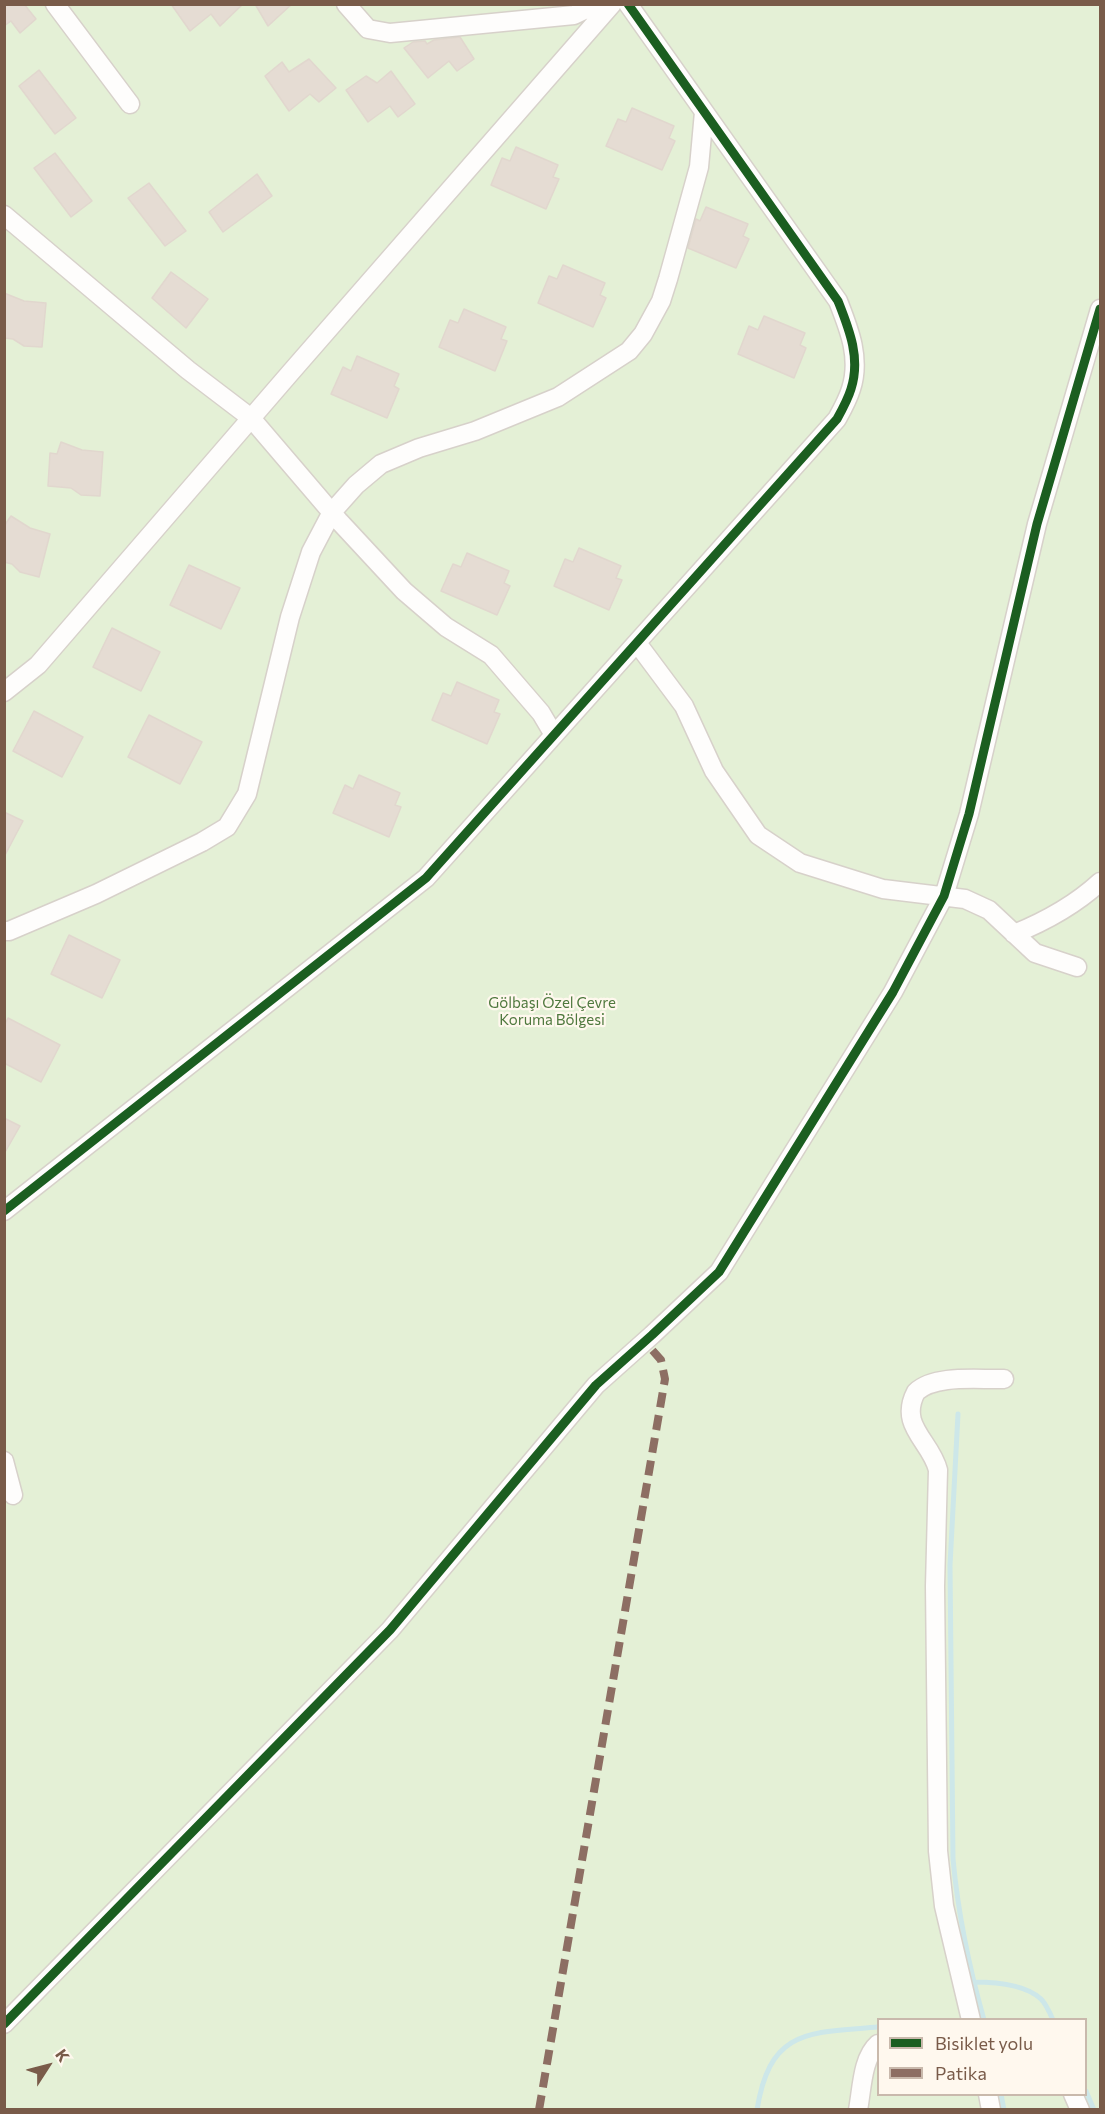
<!DOCTYPE html>
<html>
<head>
<meta charset="utf-8">
<style>
  body { margin:0 }
  #map { position:relative; width:1105px; height:2114px; overflow:hidden; background:#f8f4ec; font-family:Commissioner,sans-serif }
  canvas { display:block }
  .frame { position:absolute; inset:0; border:6px solid #795b49; pointer-events:none }
  .legend { position:absolute; left:877px; top:2018px; width:210px; height:78px; box-sizing:border-box; background:#fff8ee; border:2px solid #c9b9ac; margin:0; padding:8px 10px; list-style:none; font-size:18px; color:#795b49 }
  .legend li { display:flex; align-items:center; gap:12px; height:30px }
  .legend b { width:30px; border:2px solid #c9b9ac }
  .north { position:absolute; left:18px; top:2036px; width:60px; height:60px; -webkit-text-stroke:4px #fff8ee; paint-order:stroke; rotate:54deg; font-size:16px; font-weight:700; line-height:24px; text-align:center; color:#795b49 }
  .north::after { content:''; display:block; margin:auto; width:21px; height:27px; background:#795b49; clip-path:polygon(50% 0,100% 100%,50% 72%,0 100%) }
</style>
</head>
<body>
<div id="map">
<canvas width="1105" height="2114"></canvas>
<div class="frame"></div>
<ul class="legend">
<li><b style="height:8px;background:#1b5e20"></b>Bisiklet yolu</li>
<li><b style="height:8px;background:#8d6e63"></b>Patika</li>
</ul>
<div class="north">K</div>
</div>
<script>
const ctx = document.querySelector('canvas').getContext('2d');
ctx.lineJoin = 'round';
function paint(path, color) { ctx.fillStyle = color; ctx.fill(path, 'evenodd'); }
function stroke(path, color, width, dash) { ctx.strokeStyle = color; ctx.lineWidth = width; ctx.lineCap = dash ? 'butt' : 'round'; ctx.setLineDash(dash || []); ctx.stroke(path); }
function write(font, color, halo, rows, align = 'center') {
  ctx.font = font + ' Commissioner,sans-serif'; ctx.lineWidth = 4.5; ctx.setLineDash([]); ctx.textBaseline = 'middle'; ctx.strokeStyle = halo; ctx.fillStyle = color; for (const [text, x, y, turn = 0] of rows) {
    ctx.save(); ctx.translate(x, y); ctx.rotate((+turn || 0) * Math.PI / 180); ctx.textAlign = isNaN(turn) ? turn : align; if (halo) ctx.strokeText(text, 0, 0); ctx.fillText(text, 0, 0); ctx.restore();
  }
}
paint(new Path2D(`
  M 5,5 L 1100,5 L 1100,2109 L 5,2110 ZM 878,2020 L 1086,2020 L 1086,2094 L 878,2094 Z`), '#e4f0d6');
stroke(new Path2D(`
  M 958,1414 L 950,1565 L 953,1859 C 958,1913 969,1967 984,2020
  M 973,1982 C 994,1982 1025,1984 1041,1999 C 1046,2004 1050,2013 1053,2020
  M 1086,2091 L 1094,2110
  M 1001,2094 L 1004,2110
  M 757,2110 C 770,2028 809,2033 878,2027`), '#cde7e9', 5);
const building = new Path2D(`
  M 4,4 L 24,4 L 36,19 L 20,33 L 11,21 L 4,26 Z
  M 171,4 L 243,4 L 220,26 L 211,14 L 190,31 Z
  M 255,4 L 292,4 L 268,26 Z
  M 460,37 L 474,59 L 457,71 L 449,61 L 428,78 L 404,48 L 413,42 L 425,41 L 427,44 L 434,40 Z
  M 309,59 L 336,88 L 319,102 L 310,94 L 289,111 L 265,76 L 282,62 L 289,72 Z
  M 39,70 L 76,118 L 55,134 L 19,86 Z
  M 391,71 L 415,104 L 398,117 L 390,106 L 368,122 L 346,90 L 366,76 L 377,83 Z
  M 632,108 L 674,126 L 669,138 L 675,141 L 662,170 L 606,146 L 618,119 L 626,122 Z
  M 516,147 L 558,165 L 553,177 L 559,179 L 546,209 L 491,185 L 502,158 L 510,161 Z
  M 55,153 L 92,201 L 71,217 L 34,168 Z
  M 257,174 L 272,196 L 223,232 L 209,212 Z
  M 149,183 L 186,231 L 165,246 L 128,198 Z
  M 706,207 L 748,224 L 743,236 L 749,239 L 736,268 L 688,248 L 696,219 L 700,221 Z
  M 563,265 L 605,283 L 600,295 L 606,298 L 593,327 L 538,303 L 549,276 L 557,279 Z
  M 171,272 L 208,299 L 186,328 L 152,298 Z
  M 4,293 L 24,301 L 46,303 L 42,347 L 24,346 L 13,339 L 4,338 Z
  M 464,309 L 506,327 L 501,339 L 507,341 L 495,371 L 439,347 L 450,320 L 458,323 Z
  M 764,316 L 805,333 L 800,345 L 806,348 L 794,378 L 738,354 L 749,326 L 758,330 Z
  M 357,356 L 399,374 L 394,386 L 399,389 L 387,418 L 331,394 L 343,367 L 351,371 Z
  M 61,442 L 82,450 L 103,452 L 100,496 L 81,495 L 71,488 L 48,486 L 50,453 L 57,454 Z
  M 11,516 L 30,528 L 50,534 L 39,577 L 20,572 L 12,564 L 4,562 L 4,526 Z
  M 579,548 L 621,566 L 616,578 L 622,580 L 609,610 L 554,586 L 565,559 L 573,562 Z
  M 467,553 L 509,571 L 504,583 L 510,586 L 497,615 L 441,591 L 453,564 L 461,567 Z
  M 189,565 L 240,588 L 221,629 L 170,605 Z
  M 112,628 L 160,652 L 141,691 L 93,667 Z
  M 457,682 L 499,700 L 494,712 L 500,714 L 487,744 L 432,720 L 443,693 L 451,696 Z
  M 34,711 L 83,737 L 62,777 L 13,751 Z
  M 149,715 L 202,742 L 180,784 L 128,757 Z
  M 359,775 L 400,793 L 395,805 L 401,807 L 389,837 L 333,813 L 345,785 L 353,789 Z
  M 4,812 L 23,821 L 4,857 Z
  M 69,935 L 120,960 L 102,998 L 51,974 Z
  M 8,1018 L 60,1045 L 41,1082 L 4,1063 L 4,1026 Z
  M 4,1118 L 20,1126 L 4,1154 Z`);
paint(building, '#e5dcd3');
stroke(building, '#e1d7ce', 1.5);
const minor = new Path2D(`
  M 55,4 L 130,104
  M 346,4 L 368,29 L 390,33 L 574,15 L 597,4
  M 4,215 L 188,370 L 251,418 L 339,521 L 404,591 L 446,627 L 491,655 L 541,713 L 554,735
  M 637,643 L 684,706 L 714,771 L 758,835 L 800,863 L 883,889 L 965,899 L 989,910 L 1035,953 L 1077,967
  M 4,692 L 38,665 L 291,372 L 612,4
  M 4,931 L 9,931 L 96,894 L 202,842 L 227,827 L 247,794 L 290,617 L 311,552 L 332,512 L 356,485 L 381,464 L 419,448 L 475,431 L 558,397 L 629,351 L 643,334 L 661,301 L 668,279 L 699,167 L 704,112
  M 1014,934 C 1046,921 1075,905 1100,882
  M 4,1211 L 426,878 L 837,419 C 842,410 848,399 851,389 C 861,358 849,329 838,301 L 628,4
  M 4,1461 L 13,1495
  M 971,2020 L 944,1906 L 938,1851 L 935,1586 L 938,1470 C 931,1441 898,1426 916,1392 C 935,1374 979,1380 1004,1379
  M 4,2024 L 390,1630 L 596,1385 L 652,1335 L 719,1272 L 893,992 L 944,896 L 969,814 L 1037,524 L 1100,309
  M 988,2094 L 991,2110
  M 1073,2094 L 1080,2110
  M 858,2110 C 862,2089 862,2058 878,2044`);
stroke(minor, '#d7d1ca', 21);
stroke(minor, '#fefdfc', 18);
stroke(new Path2D(`
  M 539,2110 L 665,1379 L 661,1360 L 645,1342`), '#8d6e63', 8, [15, 8]);
stroke(new Path2D(`
  M 4,1211 L 426,878 L 837,419 C 842,410 848,399 851,389 C 861,358 849,329 838,301 L 628,4
  M 4,2024 L 390,1630 L 596,1385 L 652,1335 L 719,1272 L 893,992 L 944,896 L 969,814 L 1037,524 L 1100,309`), '#1b5e20', 9);
write('15px', '#4f793e', '#fff8ee', [
  ["Gölbaşı Özel Çevre",552,1003],
  ["Koruma Bölgesi",552,1020]
]);
</script>
</body>
</html>
